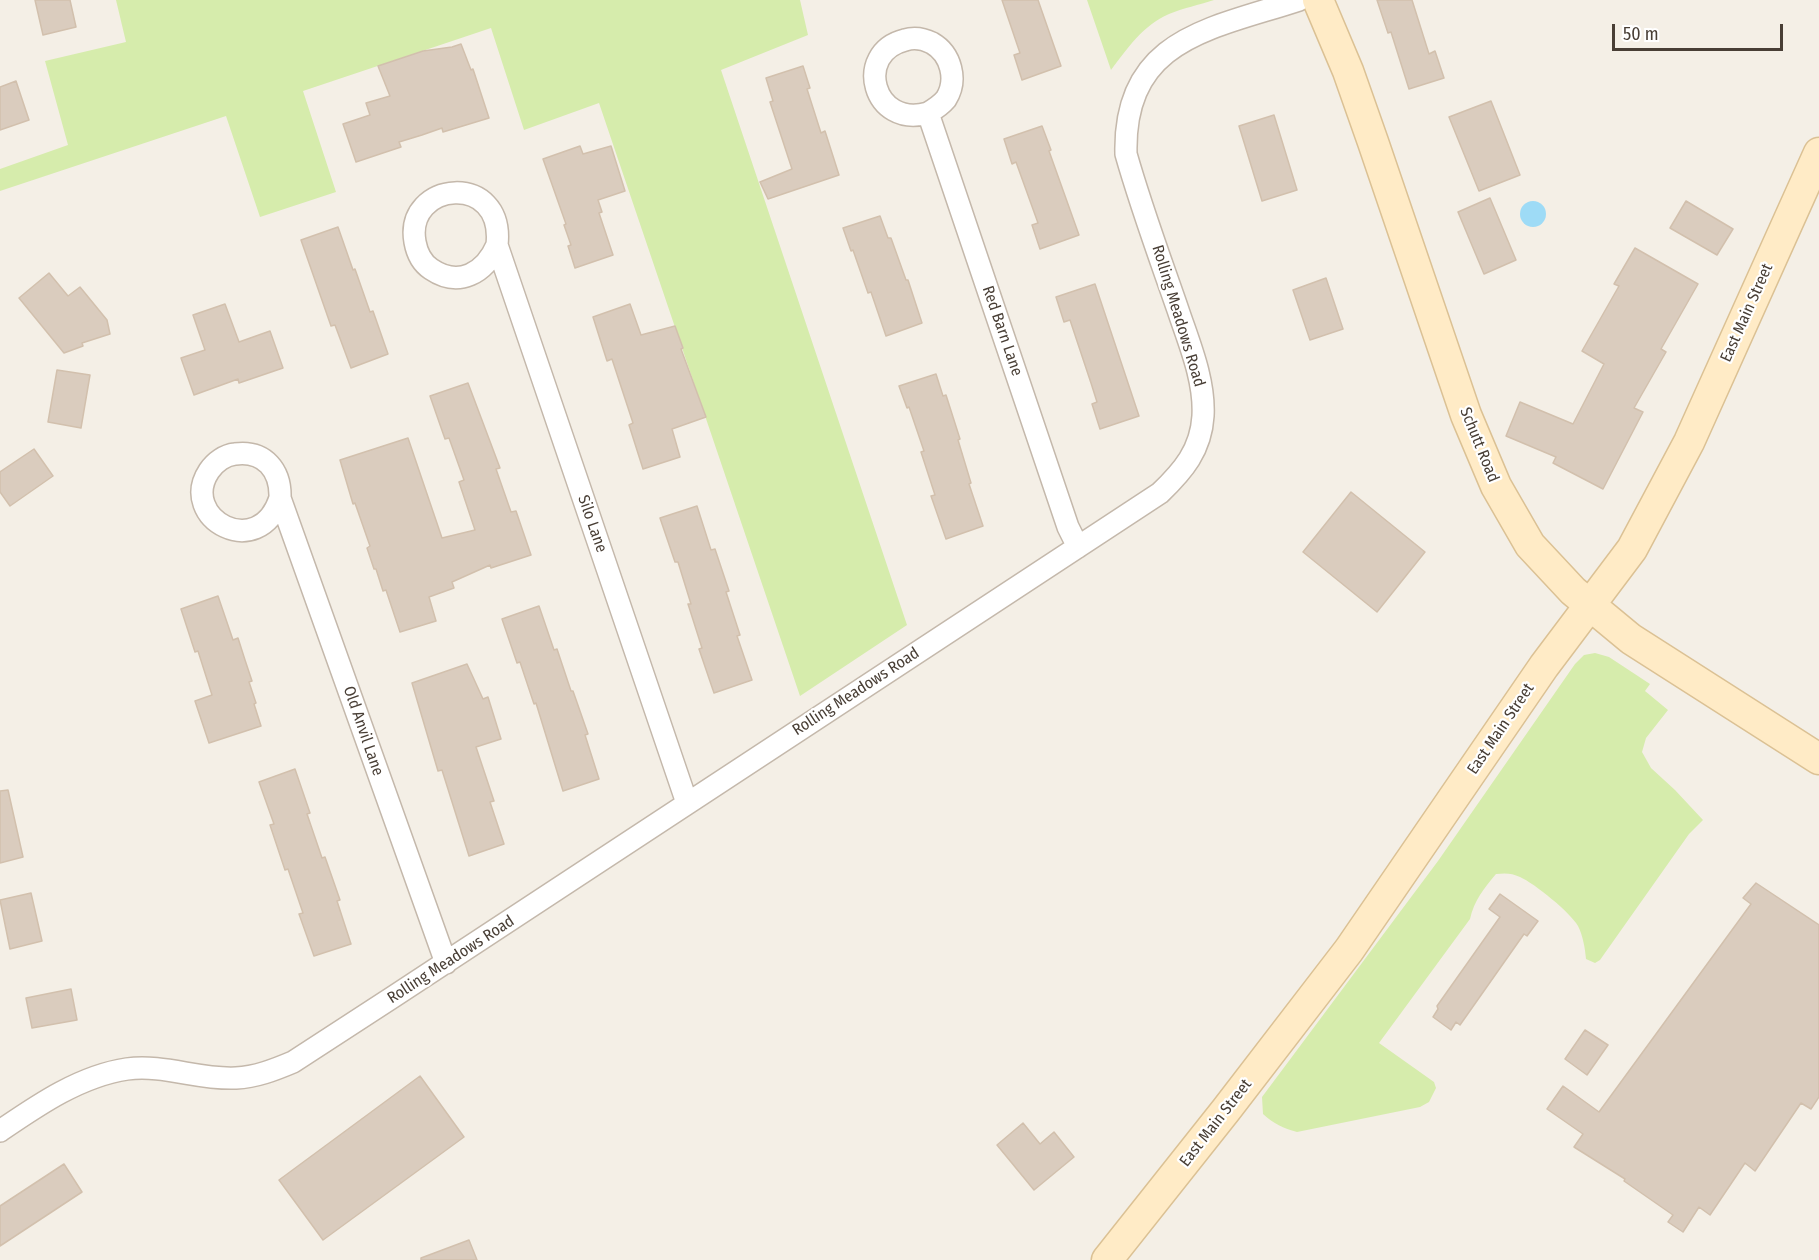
<!DOCTYPE html>
<html>
<head>
<meta charset="utf-8">
<style>
  body { margin:0 }
  #map { position:relative; width:1819px; height:1260px; overflow:hidden; background:#f4efe6; font-family:"Fira Sans Condensed",sans-serif }
  canvas { display:block }
  .scale { position:absolute; left:1612px; top:24px; width:171px; height:27px; box-sizing:border-box; border:3px solid #483e35; border-top:0; padding-left:8px; font-size:18px; line-height:21px; white-space:nowrap; color:#483e35; -webkit-text-stroke:4px #fff; paint-order:stroke }
</style>
</head>
<body>
<div id="map">
<canvas width="1819" height="1260"></canvas>
<div class="scale">50 m</div>
</div>
<script>
const ctx = document.querySelector('canvas').getContext('2d');
ctx.lineJoin = 'round';
function paint(path, color) { ctx.fillStyle = color; ctx.fill(path, 'evenodd'); }
function stroke(path, color, width, dash) { ctx.strokeStyle = color; ctx.lineWidth = width; ctx.lineCap = dash ? 'butt' : 'round'; ctx.setLineDash(dash || []); ctx.stroke(path); }
function write(font, color, halo, rows, align = 'center') {
  ctx.font = font + ' "Fira Sans Condensed",sans-serif'; ctx.lineWidth = 4.5; ctx.setLineDash([]); ctx.textBaseline = 'middle'; ctx.strokeStyle = halo; ctx.fillStyle = color; for (const [text, x, y, turn = 0] of rows) {
    ctx.save(); ctx.translate(x, y); ctx.rotate((+turn || 0) * Math.PI / 180); ctx.textAlign = isNaN(turn) ? turn : align; if (halo) ctx.strokeText(text, 0, 0); ctx.fillText(text, 0, 0); ctx.restore();
  }
}
paint(new Path2D(`
  M 116,0 L 800,0 L 808,35 L 721,70 L 907,625 L 800,696 L 599,103 L 524,130 L 491,28 L 303,91 L 336,192 L 260,217 L 226,116 L 0,191 L 0,169 L 68,145 L 45,61 L 126,42 Z
  M 1087,0 L 1214,0 C 1199,5 1183,8 1169,14 C 1143,25 1127,49 1111,70 Z
  M 1595,653 L 1609,657 L 1650,684 L 1645,691 L 1668,710 L 1646,738 L 1642,752 L 1651,768 L 1675,790 L 1703,820 L 1689,834 L 1600,960 L 1595,963 L 1586,959 C 1585,948 1583,936 1578,926 C 1571,913 1534,883 1520,877 C 1512,873 1505,873 1496,874 C 1484,888 1474,901 1470,919 L 1379,1043 L 1434,1082 L 1436,1088 L 1429,1102 L 1420,1107 L 1297,1132 C 1283,1128 1274,1124 1263,1114 L 1262,1097 L 1438,861 L 1575,664 L 1584,655 Z`), '#d6ecac');
paint(new Path2D(`
  M1520 214a13 13 0 1 1 26 0a13 13 0 1 1-26 0Z`), '#9edbf6');
const building = new Path2D(`
  M 35,0 L 70,0 L 76,27 L 43,35 Z
  M 1002,0 L 1038,0 L 1061,66 L 1022,80 L 1014,55 L 1020,53 Z
  M 1377,0 L 1412,0 L 1429,54 L 1435,51 L 1444,78 L 1409,89 L 1391,32 L 1388,33 Z
  M 461,44 L 471,70 L 473,69 L 489,118 L 443,132 L 442,128 L 422,135 L 399,142 L 401,147 L 356,162 L 343,124 L 370,115 L 366,103 L 390,96 L 378,66 L 423,51 L 452,47 Z
  M 803,66 L 810,88 L 807,89 L 821,133 L 825,131 L 839,175 L 768,199 L 760,182 L 792,169 L 770,102 L 773,101 L 766,78 Z
  M 16,81 L 29,120 L 0,130 L 0,87 Z
  M 1491,101 L 1520,175 L 1479,191 L 1449,117 Z
  M 1274,115 L 1297,190 L 1262,201 L 1239,126 Z
  M 1042,126 L 1051,150 L 1049,151 L 1079,235 L 1040,249 L 1032,225 L 1038,223 L 1016,162 L 1012,164 L 1004,139 Z
  M 580,146 L 583,154 L 611,146 L 625,191 L 598,200 L 602,212 L 599,213 L 613,255 L 575,268 L 568,246 L 571,245 L 564,225 L 566,224 L 543,159 Z
  M 1490,198 L 1516,260 L 1484,274 L 1458,212 Z
  M 1686,201 L 1733,229 L 1717,255 L 1670,228 Z
  M 880,216 L 888,238 L 891,238 L 906,280 L 908,280 L 922,323 L 886,336 L 871,292 L 868,293 L 853,250 L 851,251 L 843,228 Z
  M 338,227 L 353,270 L 355,269 L 370,312 L 373,311 L 388,354 L 351,368 L 335,325 L 331,326 L 301,240 Z
  M 1635,248 L 1698,284 L 1661,349 L 1666,352 L 1634,408 L 1643,412 L 1603,489 L 1553,463 L 1556,457 L 1506,436 L 1520,402 L 1573,424 L 1604,364 L 1582,351 L 1619,286 L 1614,284 Z
  M 49,273 L 68,296 L 80,287 L 107,320 L 110,334 L 82,343 L 83,346 L 64,353 L 19,298 Z
  M 1326,278 L 1343,329 L 1310,340 L 1293,290 Z
  M 1095,284 L 1139,416 L 1100,429 L 1092,404 L 1097,402 L 1091,383 L 1070,320 L 1064,322 L 1056,297 Z
  M 225,304 L 239,342 L 270,331 L 283,368 L 239,383 L 238,379 L 194,395 L 181,358 L 205,350 L 193,315 Z
  M 630,304 L 641,335 L 675,326 L 683,348 L 681,349 L 706,417 L 672,429 L 680,457 L 643,469 L 629,425 L 633,423 L 612,359 L 607,361 L 593,317 Z
  M 57,370 L 90,375 L 81,428 L 48,422 Z
  M 936,374 L 943,396 L 946,395 L 960,439 L 958,440 L 971,483 L 969,484 L 983,526 L 946,539 L 931,496 L 935,495 L 921,452 L 924,451 L 909,407 L 907,408 L 899,386 Z
  M 468,383 L 500,468 L 496,469 L 511,512 L 516,511 L 531,555 L 491,568 L 490,565 L 452,582 L 454,588 L 429,597 L 436,621 L 400,632 L 386,590 L 383,591 L 376,569 L 374,569 L 367,548 L 370,546 L 355,503 L 353,504 L 340,460 L 408,438 L 442,538 L 475,530 L 459,482 L 464,480 L 449,438 L 445,439 L 430,396 Z
  M 34,449 L 53,476 L 10,506 L 0,492 L 0,472 Z
  M 1351,492 L 1425,552 L 1377,612 L 1303,552 Z
  M 697,506 L 711,550 L 715,549 L 729,591 L 726,592 L 740,635 L 737,636 L 752,680 L 714,693 L 699,649 L 702,648 L 688,604 L 691,604 L 678,562 L 675,562 L 660,518 Z
  M 218,596 L 233,640 L 238,638 L 245,660 L 252,681 L 249,682 L 256,703 L 254,704 L 261,726 L 209,743 L 195,701 L 212,695 L 198,651 L 195,652 L 181,609 Z
  M 539,606 L 554,650 L 557,649 L 571,691 L 573,691 L 588,734 L 585,735 L 599,779 L 563,791 L 536,703 L 534,704 L 520,662 L 517,663 L 502,619 Z
  M 467,664 L 483,699 L 488,697 L 501,739 L 476,747 L 494,801 L 490,802 L 504,844 L 469,856 L 442,770 L 438,771 L 412,683 Z
  M 295,769 L 310,813 L 307,814 L 322,858 L 325,857 L 340,900 L 337,901 L 351,944 L 314,956 L 299,914 L 303,913 L 288,869 L 285,870 L 270,825 L 274,824 L 259,782 Z
  M 8,790 L 23,857 L 0,863 L 0,791 Z
  M 1756,883 L 1819,925 L 1819,1097 L 1811,1109 L 1801,1103 L 1755,1171 L 1745,1163 L 1710,1215 L 1699,1207 L 1683,1232 L 1668,1222 L 1673,1215 L 1624,1181 L 1625,1179 L 1574,1147 L 1583,1134 L 1547,1109 L 1563,1086 L 1599,1112 L 1751,904 L 1743,898 Z
  M 31,893 L 42,941 L 10,949 L 0,900 Z
  M 1500,894 L 1538,921 L 1527,936 L 1524,934 L 1460,1025 L 1456,1022 L 1451,1030 L 1433,1017 L 1438,1009 L 1437,1006 L 1500,917 L 1489,909 Z
  M 71,989 L 77,1020 L 32,1028 L 26,998 Z
  M 1585,1030 L 1608,1045 L 1587,1075 L 1565,1059 Z
  M 420,1076 L 464,1137 L 323,1240 L 279,1180 Z
  M 1023,1123 L 1040,1144 L 1054,1132 L 1074,1157 L 1034,1190 L 997,1145 Z
  M 64,1164 L 82,1192 L 0,1246 L 0,1206 Z
  M 469,1240 L 477,1260 L 421,1260 L 421,1258 Z`);
paint(building, '#daccbe');
stroke(building, '#d2c0ad', 1.5);
const street = new Path2D(`
  M 928,113 C 935,109 941,105 946,99 C 958,80 951,54 932,43 C 924,39 914,37 905,40 C 853,53 873,129 928,113 L 1068,527 L 1078,547
  M 497,245 C 505,171 404,181 415,242 C 417,253 422,263 431,269 C 459,288 485,273 497,245 L 687,803
  M 280,498 C 281,471 265,450 235,454 C 225,455 215,462 209,471 C 178,518 259,563 280,498 L 446,963
  M 0,1131 C 38,1105 80,1076 127,1069 C 164,1064 199,1080 236,1078 C 256,1077 274,1070 293,1062 C 583,874 871,683 1160,493 C 1183,471 1201,450 1203,416 C 1205,380 1189,343 1178,310 C 1160,258 1141,207 1126,154 C 1123,38 1211,29 1299,0`);
const secondary = new Path2D(`
  M 1318,0 L 1348,71 L 1373,142 L 1466,415 L 1496,486 L 1530,545 L 1573,591 L 1631,639 L 1819,759
  M 1107,1260 L 1226,1110 L 1349,950 L 1544,666 L 1632,549 L 1689,442 L 1819,153`);
stroke(street, '#c4b8ab', 24);
stroke(secondary, '#dbc194', 33);
stroke(street, '#fff', 21);
stroke(secondary, '#ffebc6', 30);
write('16px', '#483e35', '#fff', [
  ["East Main Street",1747,313,-66],
  ["Rolling Meadows Road",1178,316,73],
  ["Red Barn Lane",1002,331,71],
  ["Schutt Road",1479,445,68],
  ["Silo Lane",592,524,71],
  ["Rolling Meadows Road",856,692,-33],
  ["East Main Street",1501,729,-56],
  ["Old Anvil Lane",363,731,71],
  ["Rolling Meadows Road",451,960,-33],
  ["East Main Street",1216,1123,-52]
]);
</script>
</body>
</html>
